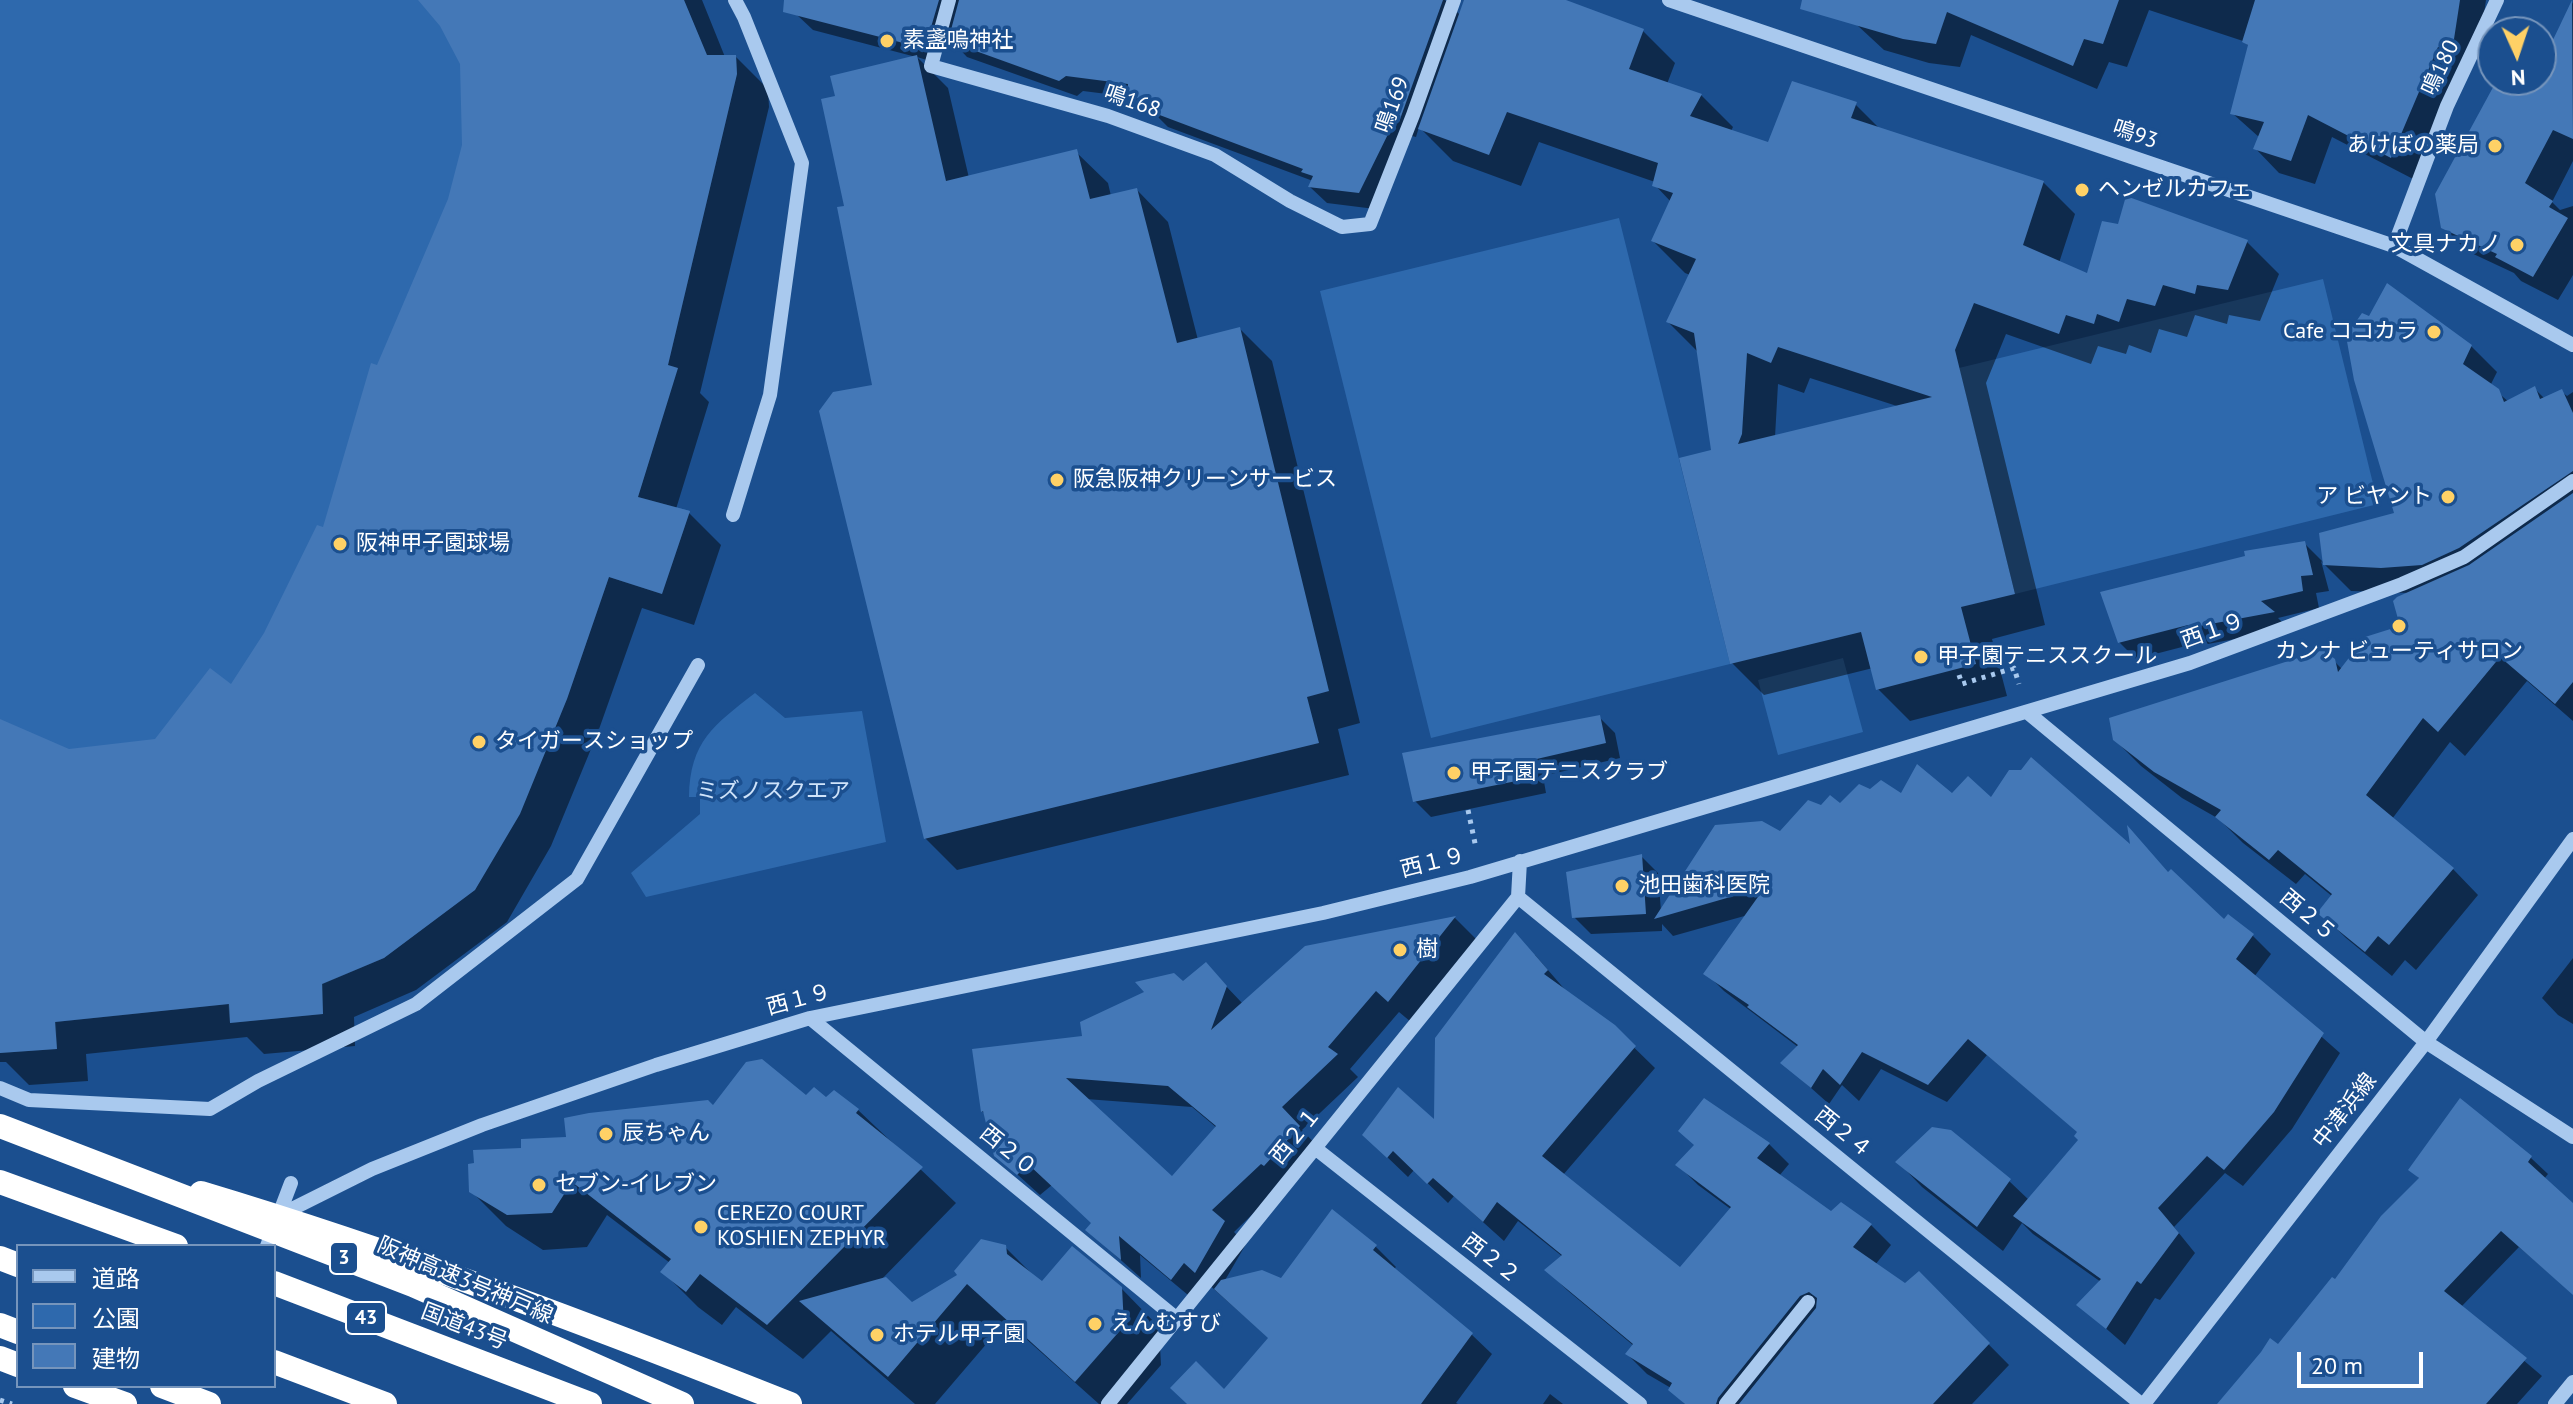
<!DOCTYPE html>
<html>
<head>
<meta charset="utf-8">
<style>
  body { margin:0 }
  #map { position:relative; width:2573px; height:1404px; overflow:hidden; background:#1b4f8f; font-family:"PT Sans","Noto Sans JP",sans-serif }
  canvas { display:block }
  .legend { position:absolute; left:16px; top:1244px; width:260px; height:144px; box-sizing:border-box; background:#1b4f8f; border:2px solid #7695bc; margin:0; padding:10px 14px; list-style:none; font-size:24px; color:#fff }
  .legend li { display:flex; align-items:center; gap:16px; height:40px }
  .legend b { width:40px; border:2px solid #7695bc }
  .north { position:absolute; left:2477px; top:16px; width:80px; height:80px; box-sizing:border-box; background:#1b4f8f; border:2px solid #7695bc; border-radius:50%; rotate:177deg; font-size:22px; font-weight:700; line-height:32px; text-align:center; color:#fff }
  .north::after { content:''; display:block; margin:auto; width:28px; height:36px; background:#ffd166; clip-path:polygon(50% 0,100% 100%,50% 72%,0 100%) }
  .scale { position:absolute; left:2297px; top:1352px; width:126px; height:36px; box-sizing:border-box; border:4px solid #fff; border-top:0; padding-left:10px; font-size:24px; line-height:28px; white-space:nowrap; color:#fff; -webkit-text-stroke:6px #1b4f8f; paint-order:stroke }
</style>
</head>
<body>
<div id="map">
<canvas width="2573" height="1404"></canvas>
<ul class="legend">
<li><b style="height:10px;background:#a9c9ee"></b>道路</li>
<li><b style="height:22px;background:#2e69ad"></b>公園</li>
<li><b style="height:22px;background:#4478b7"></b>建物</li>
</ul>
<div class="north">N</div>
<div class="scale">20 m</div>
</div>
<script>
const ctx = document.querySelector('canvas').getContext('2d');
ctx.lineJoin = 'round';
function paint(path, color) { ctx.fillStyle = color; ctx.fill(path, 'evenodd'); }
function stroke(path, color, width, dash) { ctx.strokeStyle = color; ctx.lineWidth = width; ctx.lineCap = dash ? 'butt' : 'round'; ctx.setLineDash(dash || []); ctx.stroke(path); }
function write(font, color, halo, rows, align = 'center') {
  ctx.font = font + ' "PT Sans","Noto Sans JP",sans-serif'; ctx.lineWidth = 7; ctx.setLineDash([]); ctx.textBaseline = 'middle'; ctx.strokeStyle = halo; ctx.fillStyle = color; for (const [text, x, y, turn = 0] of rows) {
    ctx.save(); ctx.translate(x, y); ctx.rotate((+turn || 0) * Math.PI / 180); ctx.textAlign = isNaN(turn) ? turn : align; if (halo) ctx.strokeText(text, 0, 0); ctx.fillText(text, 0, 0); ctx.restore();
  }
}
paint(new Path2D(`
  M 0,0 L 684,0 L 700,39 L 700,55 L 736,55 L 737,74 L 668,365 L 660,425 L 638,497 L 690,511 L 662,594 L 609,577 L 567,699 L 475,890 L 384,958 L 323,984 L 323,1014 L 230,1023 L 228,1004 L 56,1022 L 57,1049 L 0,1053 Z
  M 1619,218 L 1730,664 L 1431,738 L 1320,291 Z
  M 2323,279 L 2378,504 L 2015,594 L 1959,368 Z
  M 1843,658 L 1863,732 L 1778,755 L 1758,680 Z
  M 755,693 L 785,718 L 862,711 L 886,842 L 646,897 L 631,873 L 700,814 L 700,797 L 689,797 C 690,741 714,725 755,693 Z`), '#2e69ad');
paint(new Path2D(`
  M 420,0 L 702,0 L 725,57 L 736,57 L 768,89 L 769,107 L 700,393 L 709,402 L 676,509 L 689,513 L 721,545 L 694,625 L 642,608 L 598,732 L 551,846 L 507,922 L 416,990 L 354,1017 L 355,1046 L 264,1054 L 247,1037 L 86,1054 L 88,1081 L 29,1085 L 6,1062 L 0,1062 L 0,722 L 68,751 L 156,741 L 231,687 L 266,634 L 325,529 L 378,367 L 449,200 L 464,146 L 462,63 L 442,25 Z
  M 800,0 L 1445,0 L 1461,16 L 1478,0 L 1561,0 L 1642,30 L 1675,63 L 1667,84 L 1701,95 L 1733,127 L 1731,131 L 1770,144 L 1855,104 L 1881,130 L 2043,182 L 2075,214 L 2059,263 L 2088,276 L 2247,242 L 2279,274 L 2260,321 L 2229,315 L 2227,324 L 2195,315 L 2187,337 L 2159,329 L 2151,353 L 2129,345 L 2126,354 L 2098,346 L 2091,364 L 2006,334 L 1986,383 L 2045,625 L 1992,639 L 2007,696 L 1910,721 L 1878,689 L 1873,668 L 1764,695 L 1732,663 L 1713,452 L 1698,352 L 1668,322 L 1690,275 L 1685,273 L 1653,241 L 1671,202 L 1655,185 L 1655,182 L 1539,142 L 1521,186 L 1453,161 L 1419,127 L 1416,137 L 1412,136 L 1375,209 L 1327,203 L 1310,187 L 1313,181 L 1168,127 L 1155,114 L 1146,112 L 1131,97 L 1083,91 L 1077,96 L 967,57 L 949,38 L 946,49 L 926,42 L 930,61 L 917,57 L 948,88 L 969,178 L 1076,152 L 1108,183 L 1111,196 L 1137,190 L 1168,222 L 1198,340 L 1240,329 L 1272,361 L 1360,723 L 1338,729 L 1349,775 L 957,870 L 925,838 L 874,386 L 846,207 L 837,98 L 916,57 L 813,30 L 796,14 ZM 1810,378 L 1900,407 L 1775,437 L 1778,384 L 1804,393 Z
  M 1830,0 L 2486,0 L 2478,56 L 2468,57 L 2415,180 L 2332,137 L 2315,184 L 2279,173 L 2255,148 L 2260,138 L 2232,113 L 2250,47 L 2243,41 L 2149,10 L 2127,67 L 2109,62 L 2097,89 L 1971,35 L 1960,67 L 1929,63 L 1884,50 Z
  M 2573,2 L 2573,161 L 2552,202 L 2560,210 L 2573,206 L 2573,275 L 2558,300 L 2521,281 L 2514,273 L 2467,251 L 2443,227 L 2521,80 L 2541,80 L 2541,69 Z
  M 2471,346 L 2497,372 L 2490,386 L 2509,402 L 2535,389 L 2545,399 L 2562,392 L 2567,396 L 2573,392 L 2573,721 L 2527,681 L 2465,756 L 2450,742 L 2392,819 L 2453,869 L 2478,895 L 2416,970 L 2405,960 L 2392,976 L 2346,938 L 2320,913 L 2333,897 L 2305,874 L 2296,884 L 2243,843 L 2219,819 L 2182,798 L 2141,766 L 2114,739 L 2333,660 L 2343,670 L 2402,627 L 2410,593 L 2351,591 L 2321,561 L 2329,591 L 2316,593 L 2319,608 L 2278,618 L 2289,629 L 2208,644 L 2205,641 L 2136,659 L 2119,642 L 2304,543 L 2324,563 L 2397,514 L 2356,380 Z
  M 1599,717 L 1615,733 L 1620,758 L 1543,776 L 1546,793 L 1431,817 L 1415,801 Z
  M 1870,792 L 1902,796 L 1991,800 L 2133,849 L 2169,874 L 2224,922 L 2229,917 L 2253,936 L 2271,954 L 2254,977 L 2340,1053 L 2292,1129 L 2243,1186 L 2225,1173 L 2174,1227 L 2195,1253 L 2160,1300 L 2155,1298 L 2125,1345 L 2079,1305 L 2101,1282 L 2033,1234 L 2022,1223 L 2003,1251 L 1922,1187 L 1898,1162 L 2009,1181 L 2029,1200 L 2080,1140 L 2079,1133 L 1987,1055 L 1947,1102 L 1881,1069 L 1859,1101 L 1842,1085 L 1829,1104 L 1783,1063 L 1798,1047 L 1724,991 L 1706,973 L 1748,915 L 1673,936 L 1662,924 L 1662,931 L 1591,934 L 1574,917 L 1641,856 L 1658,873 L 1661,911 L 1822,808 L 1841,806 Z
  M 1455,918 L 1476,939 L 1411,1022 L 1399,1012 L 1350,1069 L 1358,1077 L 1302,1130 L 1320,1149 L 1234,1232 L 1246,1244 L 1224,1282 L 1281,1281 L 1332,1212 L 1376,1247 L 1396,1267 L 1394,1269 L 1471,1334 L 1492,1354 L 1456,1403 L 1458,1404 L 1188,1404 L 1224,1392 L 1270,1339 L 1207,1283 L 1194,1300 L 1140,1255 L 1141,1278 L 1087,1230 L 1093,1224 L 1052,1185 L 1040,1195 L 996,1155 L 986,1115 L 982,1111 L 1084,1038 L 1183,983 L 1206,965 L 1243,1004 L 1306,948 ZM 1086,1099 L 1192,1107 L 1217,1128 L 1173,1179 Z
  M 1535,955 L 1567,992 L 1613,1027 L 1655,1068 L 1563,1175 L 1680,1270 L 1732,1210 L 1698,1185 L 1678,1165 L 1696,1146 L 1704,1100 L 1769,1144 L 1789,1164 L 1779,1176 L 1831,1214 L 1871,1225 L 1891,1245 L 1875,1265 L 1905,1286 L 1919,1274 L 2009,1365 L 1972,1404 L 1685,1404 L 1671,1388 L 1647,1374 L 1627,1354 L 1634,1346 L 1567,1290 L 1547,1270 L 1563,1257 L 1518,1221 L 1504,1241 L 1454,1196 L 1448,1203 L 1414,1170 L 1408,1177 L 1385,1155 L 1436,1123 Z
  M 2573,958 L 2573,1024 L 2558,1015 L 2542,998 Z
  M 806,1098 L 826,1100 L 858,1110 L 956,1203 L 880,1281 L 912,1304 L 1005,1247 L 1042,1284 L 1121,1288 L 1159,1327 L 1161,1365 L 1127,1404 L 1099,1404 L 1006,1321 L 935,1404 L 915,1404 L 831,1331 L 803,1359 L 736,1307 L 722,1325 L 698,1307 L 663,1272 L 670,1263 L 607,1215 L 587,1247 L 543,1250 L 506,1226 L 471,1191 L 523,1149 L 714,1108 Z
  M 2531,1158 L 2548,1174 L 2544,1179 L 2573,1205 L 2573,1294 L 2519,1247 L 2461,1307 L 2542,1376 L 2517,1404 L 2219,1404 L 2278,1347 L 2420,1179 L 2410,1169 Z
  M 1550,1394 L 1563,1404 L 1543,1404 Z`), '#0007');
paint(new Path2D(`
  M 418,0 L 684,0 L 707,55 L 736,55 L 737,74 L 668,365 L 678,368 L 638,497 L 690,511 L 662,594 L 609,577 L 567,699 L 520,814 L 475,890 L 384,958 L 322,984 L 323,1014 L 230,1023 L 229,1004 L 55,1022 L 57,1049 L 0,1053 L 0,719 L 69,749 L 155,739 L 210,668 L 231,684 L 264,633 L 317,525 L 323,527 L 371,363 L 377,365 L 448,199 L 462,145 L 460,64 L 440,26 Z
  M 784,0 L 939,0 L 929,34 L 911,27 L 915,46 L 783,12 Z
  M 959,0 L 1443,0 L 1399,122 L 1395,120 L 1359,193 L 1308,187 L 1313,176 L 1301,172 L 1303,169 L 1149,111 L 1153,102 L 1127,96 L 1128,84 L 1066,76 L 1059,81 L 948,41 Z
  M 1464,0 L 1566,0 L 1644,29 L 1629,69 L 1702,94 L 1690,116 L 1768,142 L 1792,81 L 1857,102 L 1851,118 L 2044,181 L 2023,245 L 2087,273 L 2102,221 L 2118,224 L 2126,196 L 2248,240 L 2228,290 L 2197,285 L 2195,294 L 2163,285 L 2155,306 L 2127,299 L 2119,322 L 2097,314 L 2094,324 L 2066,315 L 2059,334 L 1974,303 L 1955,350 L 2015,594 L 1961,607 L 1976,664 L 1876,690 L 1861,632 L 1730,664 L 1679,458 L 1711,450 L 1694,333 L 1666,322 L 1696,259 L 1651,241 L 1673,193 L 1652,186 L 1658,163 L 1507,112 L 1489,155 L 1418,129 ZM 1778,347 L 1932,397 L 1738,444 L 1742,434 L 1747,353 L 1771,363 Z
  M 1802,0 L 2119,0 L 2103,44 L 2084,39 L 2073,66 L 1947,12 L 1936,44 L 1903,39 L 1800,9 Z
  M 2255,0 L 2460,0 L 2452,52 L 2438,47 L 2391,158 L 2308,115 L 2291,161 L 2253,149 L 2264,122 L 2230,114 L 2248,45 L 2242,42 Z
  M 2572,0 L 2573,139 L 2553,130 L 2525,183 L 2553,201 L 2549,207 L 2568,218 L 2533,277 L 2495,257 L 2497,254 L 2441,228 L 2435,194 L 2497,80 L 2541,80 L 2541,65 Z
  M 917,55 L 946,181 L 1077,149 L 1090,199 L 1137,188 L 1177,343 L 1240,327 L 1329,691 L 1307,697 L 1319,743 L 924,839 L 819,411 L 833,392 L 872,385 L 837,207 L 844,206 L 821,99 L 835,96 L 830,76 Z
  M 2387,283 L 2472,345 L 2463,364 L 2499,389 L 2504,402 L 2535,386 L 2540,399 L 2562,389 L 2573,413 L 2573,471 L 2459,548 L 2422,565 L 2381,568 L 2323,565 L 2319,533 L 2394,513 L 2354,380 L 2346,336 L 2362,313 L 2369,316 Z
  M 2573,493 L 2573,682 L 2555,704 L 2500,657 L 2438,732 L 2423,718 L 2366,795 L 2454,868 L 2389,945 L 2378,936 L 2365,952 L 2317,913 L 2332,894 L 2278,850 L 2269,860 L 2215,817 L 2221,810 L 2154,772 L 2113,740 L 2109,718 L 2323,650 L 2335,659 L 2338,672 L 2365,637 L 2400,626 L 2393,601 L 2397,597 L 2469,565 Z
  M 2305,541 L 2313,575 L 2301,576 L 2303,591 L 2261,601 L 2275,612 L 2189,628 L 2188,625 L 2118,643 L 2100,592 L 2245,556 L 2244,551 Z
  M 1600,715 L 1606,743 L 1528,761 L 1531,778 L 1413,802 L 1402,753 Z
  M 2031,757 L 2130,844 L 2127,825 L 2168,872 L 2171,869 L 2224,919 L 2228,914 L 2254,934 L 2236,959 L 2324,1033 L 2274,1112 L 2224,1170 L 2207,1156 L 2158,1208 L 2179,1233 L 2141,1284 L 2137,1281 L 2106,1329 L 2076,1305 L 2101,1279 L 2013,1216 L 2078,1140 L 2074,1136 L 2077,1132 L 1968,1039 L 1928,1085 L 1862,1052 L 1840,1085 L 1823,1069 L 1811,1088 L 1780,1063 L 1798,1045 L 1747,1007 L 1749,1005 L 1703,974 L 1765,887 L 1654,919 L 1715,825 L 1762,821 L 1780,831 L 1808,800 L 1821,805 L 1830,795 L 1840,803 L 1859,784 L 1870,789 L 1881,780 L 1901,793 L 1917,764 L 1952,793 L 1968,776 L 1991,797 L 2009,770 L 2021,770 Z
  M 1642,854 L 1646,914 L 1572,918 L 1566,872 Z
  M 1456,916 L 1388,1002 L 1376,991 L 1328,1047 L 1338,1054 L 1282,1107 L 1300,1126 L 1264,1166 L 1261,1164 L 1212,1210 L 1225,1221 L 1195,1273 L 1184,1263 L 1171,1280 L 1119,1236 L 1121,1260 L 1085,1230 L 1091,1223 L 1028,1164 L 1017,1175 L 994,1156 L 983,1111 L 981,1112 L 972,1049 L 1082,1036 L 1080,1022 L 1144,992 L 1135,982 L 1174,973 L 1183,981 L 1206,962 L 1227,986 L 1211,1030 L 1305,946 ZM 1066,1078 L 1168,1086 L 1216,1126 L 1172,1176 Z
  M 1515,932 L 1548,970 L 1544,974 L 1615,1025 L 1636,1046 L 1542,1156 L 1680,1267 L 1731,1207 L 1675,1165 L 1694,1145 L 1678,1131 L 1704,1098 L 1770,1143 L 1757,1158 L 1831,1211 L 1841,1202 L 1872,1224 L 1853,1247 L 1905,1283 L 1919,1271 L 1990,1343 L 1933,1404 L 1739,1404 L 1816,1308 L 1817,1298 L 1809,1292 L 1800,1296 L 1718,1398 L 1716,1404 L 1685,1404 L 1668,1390 L 1672,1383 L 1625,1354 L 1633,1344 L 1544,1270 L 1562,1255 L 1497,1202 L 1483,1222 L 1433,1178 L 1427,1184 L 1393,1151 L 1387,1158 L 1362,1135 L 1398,1087 L 1434,1119 L 1435,1038 Z
  M 762,1059 L 806,1095 L 814,1087 L 826,1097 L 834,1090 L 859,1109 L 856,1113 L 923,1167 L 767,1325 L 700,1274 L 686,1292 L 660,1272 L 671,1259 L 572,1182 L 552,1213 L 507,1215 L 469,1192 L 468,1164 L 474,1163 L 473,1150 L 521,1148 L 521,1139 L 566,1137 L 564,1118 L 589,1113 L 708,1100 L 713,1105 L 746,1062 Z
  M 2460,1098 L 2532,1156 L 2528,1162 L 2573,1203 L 2573,1295 L 2501,1231 L 2444,1291 L 2527,1358 L 2486,1404 L 2217,1404 L 2261,1352 L 2270,1338 L 2278,1344 L 2332,1277 L 2335,1279 L 2381,1216 L 2419,1178 L 2408,1170 Z
  M 1932,1127 L 1951,1130 L 2011,1179 L 1977,1227 L 1895,1162 Z
  M 1332,1209 L 1377,1245 L 1373,1250 L 1473,1333 L 1421,1404 L 1187,1404 L 1170,1388 L 1196,1361 L 1224,1389 L 1268,1338 L 1214,1289 L 1221,1280 L 1262,1270 L 1281,1278 Z
  M 981,1239 L 1006,1245 L 1007,1254 L 1042,1281 L 1072,1246 L 1122,1287 L 1124,1326 L 1075,1382 L 967,1284 L 888,1377 L 799,1301 L 886,1277 L 912,1302 L 957,1275 L 954,1271 Z`), '#4478b7');
stroke(new Path2D(`
  M 1959,675 L 1962,684 L 2014,668 L 2019,684
  M 1468,810 L 1476,848
  M 0,1400 L 12,1404`), '#a9c9ee', 5, [4, 6]);
stroke(new Path2D(`
  M 949,0 L 931,66 L 1108,116 L 1215,155 L 1290,201 L 1342,227 L 1370,224 L 1413,115 L 1454,0
  M 1669,0 L 2394,246 L 2573,345
  M 2394,246 L 2447,106 L 2497,0
  M 733,515 L 770,395 L 802,163 L 744,17 L 735,0
  M 2027,712 L 2426,1042 L 2573,1137
  M 1518,897 L 2141,1404
  M 1518,897 L 1520,861
  M 810,1018 L 1177,1319
  M 0,1088 L 29,1100 L 210,1109 L 258,1081 L 416,1004 L 577,879 L 698,665
  M 1315,1148 L 1640,1404
  M 278,1216 L 372,1169 L 482,1125 L 656,1065 L 810,1018 L 1323,913 L 1470,877 L 2190,663 L 2402,584 L 2464,557 L 2573,481
  M 267,1246 L 291,1183
  M 1108,1404 L 1518,897
  M 1726,1404 L 1808,1302
  M 2144,1404 L 2426,1042 L 2573,839
  M 2555,1404 L 2573,1382`), '#a9c9ee', 14);
stroke(new Path2D(`
  M 0,1182 L 176,1246
  M 201,1193 C 401,1253 596,1327 790,1404
  M 0,1258 L 18,1265
  M 274,1283 L 590,1404
  M 0,1325 L 18,1332
  M 0,1358 L 18,1365
  M 274,1362 L 385,1404
  M 75,1386 L 125,1404`), '#fff', 24);
stroke(new Path2D(`
  M 0,1126 L 413,1285 L 682,1404
  M 162,1386 L 209,1404`), '#fff', 24);
for (const [x, y, r, color] of [
  [887,41,8,"#ffd166"],
  [2495,146,8,"#ffd166"],
  [2082,190,8,"#ffd166"],
  [2517,245,8,"#ffd166"],
  [2434,332,8,"#ffd166"],
  [1057,480,8,"#ffd166"],
  [2448,497,8,"#ffd166"],
  [340,544,8,"#ffd166"],
  [2399,626,8,"#ffd166"],
  [1921,657,8,"#ffd166"],
  [479,742,8,"#ffd166"],
  [1454,773,8,"#ffd166"],
  [1622,886,8,"#ffd166"],
  [1400,950,8,"#ffd166"],
  [606,1134,8,"#ffd166"],
  [539,1185,8,"#ffd166"],
  [701,1227,8,"#ffd166"],
  [1095,1324,8,"#ffd166"],
  [877,1335,8,"#ffd166"]
]) { const dot = new Path2D(); dot.arc(x, y, r, 0, 2 * Math.PI); ctx.fillStyle = color; ctx.fill(dot); stroke(dot, '#1b4f8f', 3); }
for (const [x, y, w] of [
  [344,1258,28],
  [366,1318,40]
]) { const box = new Path2D(); box.roundRect(x - w / 2, y - 16, w, 32, 6); ctx.fillStyle = '#1b4f8f'; ctx.fill(box); stroke(box, '#fff', 2); }
write('bold 20px', '#fff', null, [
  ["3",344,1258],
  ["43",366,1318]
]);
write('22px', '#fff', '#1b4f8f', [
  ["素盞嗚神社",903,41],
  ["あけぼの薬局",2479,146,"right"],
  ["ヘンゼルカフェ",2098,190],
  ["文具ナカノ",2501,245,"right"],
  ["Cafe ココカラ",2418,332,"right"],
  ["阪急阪神クリーンサービス",1073,480],
  ["ア ビヤント",2432,497,"right"],
  ["阪神甲子園球場",356,544],
  ["カンナ ビューティサロン",2399,652,"center"],
  ["甲子園テニススクール",1937,657],
  ["タイガースショップ",495,742],
  ["甲子園テニスクラブ",1470,773],
  ["池田歯科医院",1638,886],
  ["樹",1416,950],
  ["辰ちゃん",622,1134],
  ["セブン-イレブン",555,1185],
  ["CEREZO COURT",717,1214],
  ["KOSHIEN ZEPHYR",717,1239],
  ["えんむすび",1111,1324],
  ["ホテル甲子園",893,1335]
], 'left');
write('22px', '#fff', '#1b4f8f', [
  ["鳴180",2441,68,-65],
  ["鳴168",1132,102,19],
  ["鳴169",1393,105,-70],
  ["鳴93",2135,135,19],
  ["西１９",2213,631,-20],
  ["西１９",1433,863,-14],
  ["西２５",2308,916,40],
  ["西１９",799,1000,-15],
  ["中津浜線",2345,1111,-52],
  ["西２４",1843,1133,39],
  ["西２１",1296,1136,-51],
  ["西２０",1008,1151,39],
  ["西２２",1491,1259,38],
  ["阪神高速3号神戸線",465,1281,23],
  ["国道43号",464,1327,21]
]);
write('22px', '#cfe3fa', '#1b4f8f', [
  ["ミズノスクエア",773,792]
]);
</script>
</body>
</html>
